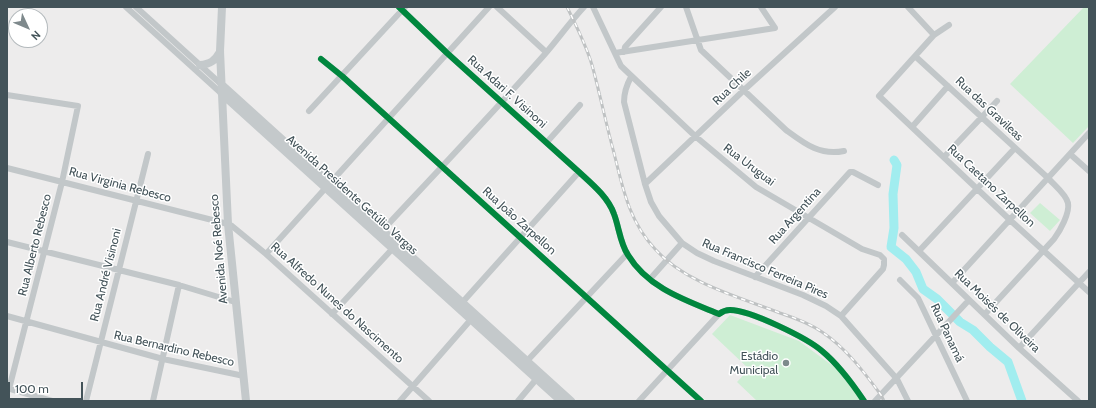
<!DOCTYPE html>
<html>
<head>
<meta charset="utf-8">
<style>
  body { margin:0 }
  #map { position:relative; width:1096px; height:408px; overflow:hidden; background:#edecec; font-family:Cabin,sans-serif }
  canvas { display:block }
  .frame { position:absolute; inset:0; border:8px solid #435359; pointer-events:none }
  .north { position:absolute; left:8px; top:8px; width:40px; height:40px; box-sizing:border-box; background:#fff; border:1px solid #b4babd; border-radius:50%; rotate:134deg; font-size:11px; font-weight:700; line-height:16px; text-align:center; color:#435359 }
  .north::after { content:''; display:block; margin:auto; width:14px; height:18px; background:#7e898c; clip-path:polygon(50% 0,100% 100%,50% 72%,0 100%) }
  .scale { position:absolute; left:8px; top:382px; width:75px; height:18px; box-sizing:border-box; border:2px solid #435359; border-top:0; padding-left:5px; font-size:12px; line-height:14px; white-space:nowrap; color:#435359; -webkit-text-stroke:3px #fff; paint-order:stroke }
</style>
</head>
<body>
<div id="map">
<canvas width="1096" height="408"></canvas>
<div class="frame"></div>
<div class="north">N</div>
<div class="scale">100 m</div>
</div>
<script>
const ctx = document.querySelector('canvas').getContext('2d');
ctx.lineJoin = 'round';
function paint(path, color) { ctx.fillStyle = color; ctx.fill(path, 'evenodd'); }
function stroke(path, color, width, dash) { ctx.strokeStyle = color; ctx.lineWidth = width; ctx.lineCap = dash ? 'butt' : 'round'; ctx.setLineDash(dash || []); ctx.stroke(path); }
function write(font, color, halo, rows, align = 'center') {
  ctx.font = font + ' Cabin,sans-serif'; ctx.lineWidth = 3; ctx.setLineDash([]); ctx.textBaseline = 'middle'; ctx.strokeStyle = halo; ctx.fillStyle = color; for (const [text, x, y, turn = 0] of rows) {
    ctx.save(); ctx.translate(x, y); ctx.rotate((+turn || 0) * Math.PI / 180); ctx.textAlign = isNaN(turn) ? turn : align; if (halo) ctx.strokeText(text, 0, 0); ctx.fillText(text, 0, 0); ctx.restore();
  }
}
paint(new Path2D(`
  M 1084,7 L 1089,7 L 1089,126 L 1073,143 L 1010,84 Z
  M 1040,203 L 1060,220 L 1050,231 L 1030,213 Z
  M 730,315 L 799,341 L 837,369 L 862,401 L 757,401 L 737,382 L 749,369 L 712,334 Z`), '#ceeed4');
stroke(new Path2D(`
  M 894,160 L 897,165 L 893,194 L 894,228 L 891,247 L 906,259 L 916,272 L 923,289 L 937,299 L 960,322 L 973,330 L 990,347 L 1008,362 L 1022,401`), '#a1edef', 9);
stroke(new Path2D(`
  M 126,7 L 222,94
  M 136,7 L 222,85
  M 399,7 L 447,53 L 579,172 C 592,184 608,197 614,214 C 619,227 620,243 628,255 C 648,288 685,300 719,314 C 723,311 726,310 730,310 C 750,310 807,338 822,351 C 839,365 852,383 864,401
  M 497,7 L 546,52
  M 593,7 L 621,66 L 695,136 L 756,187 L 862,249 L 880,255 L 884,259 L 884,265 L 883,269 L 841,316
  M 686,7 L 701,50 L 786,130 C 805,144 820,156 844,151
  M 908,7 L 934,35
  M 949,25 L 934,35 L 879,96 L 1010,220 L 1089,292
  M 624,52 L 625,47 L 661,7
  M 615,53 L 775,28 L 761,7
  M 915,56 L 1048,178 C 1054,185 1066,194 1068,203 C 1070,213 1060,231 1054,239 L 985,314
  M 321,59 L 342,76 L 701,401
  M 631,77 C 626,86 624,92 624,102 L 645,184 L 651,202 L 659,216 L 682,243 L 697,253 L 714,261 L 803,295 L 826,306 L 841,316 L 897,379 L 908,401
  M 7,95 L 78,106 L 62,182 L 9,389
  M 309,111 L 405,7
  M 912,127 L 948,86
  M 547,142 L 580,105
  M 1070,154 L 1089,171
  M 944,157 L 997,101
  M 7,168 L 228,224 L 232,226 L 266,254 L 429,401
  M 645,184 L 744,90 L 835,7
  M 380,233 C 435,174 491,115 545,54 C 558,39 570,22 584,7
  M 902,235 L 1019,348 L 1078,401
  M 7,242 L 179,285 L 235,302
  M 919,251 L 1015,148
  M 266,254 L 489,7
  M 755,277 L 850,172 L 853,172 L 878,185
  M 650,279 L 682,243
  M 900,280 L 918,298 L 967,401
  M 952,283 L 1089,133
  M 460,305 L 579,172
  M 332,314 L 395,246
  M 7,316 L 163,359 L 244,376
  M 1019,348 L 1089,272
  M 527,361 L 627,254
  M 7,388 L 52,401
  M 86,401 L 148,154
  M 153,401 L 179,285
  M 400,401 L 474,316
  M 518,401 L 539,376
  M 639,401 L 719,314
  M 875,401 L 969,300`), '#c2c7c9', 6);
stroke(new Path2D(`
  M 222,7 L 220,51 L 228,224 L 246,401
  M 200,65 C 210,64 215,61 220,52
  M 222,85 L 571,401
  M 222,94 L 561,401`), '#c4c9cb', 8);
const rail = new Path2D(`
  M 567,7 C 576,25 586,45 592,65 C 600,94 606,124 614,153 C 623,189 629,221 655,249 C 685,283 739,297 780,313 C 795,318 809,323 822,332 C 846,348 864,372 881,395 L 884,401`);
stroke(rail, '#bfc2c3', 3);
stroke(rail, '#fff', 1.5, [4.5]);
stroke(new Path2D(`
  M 399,7 L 447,53 L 579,172 C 592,184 608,197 614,214 C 619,227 620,243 628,255 C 648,288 685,300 719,314 C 723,311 726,310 730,310 C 750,310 807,338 822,351 C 839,365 852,383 864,401
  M 321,59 L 342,76 L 701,401`), '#00873e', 6);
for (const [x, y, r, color] of [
  [786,363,4,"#7e898c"]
]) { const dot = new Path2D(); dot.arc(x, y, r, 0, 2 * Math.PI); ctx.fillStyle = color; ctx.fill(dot); stroke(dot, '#fff', 1.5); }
write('12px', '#435359', '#fff', [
  ["Rua Chile",732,87,-43],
  ["Rua Adari F. Visinoni",507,92,42],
  ["Rua das Gravileas",989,109,43],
  ["Rua Uruguai",749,165,37],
  ["Rua Virginia Rebesco",120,185,15],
  ["Rua Caetano Zarpellon",991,186,43],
  ["Avenida Presidente Getúlio Vargas",352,195,42],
  ["Rua Argentina",795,216,-48],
  ["Rua João Zarpellon",519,221,42],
  ["Rua Alberto Rebesco",35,245,-76],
  ["Avenida Noé Rebesco",219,249,-95],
  ["Rua Francisco Ferreira Pires",765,269,23],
  ["Rua André Visinoni",106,275,-76],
  ["Rua Alfredo Nunes do Nascimento",337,303,42],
  ["Rua Moisés de Oliveira",997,311,44],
  ["Rua Panamá",947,333,65],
  ["Rua Bernardino Rebesco",174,349,13]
]);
write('12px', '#435359', '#fff', [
  ["Estádio",778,356],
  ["Municipal",778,370]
], 'right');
</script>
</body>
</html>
